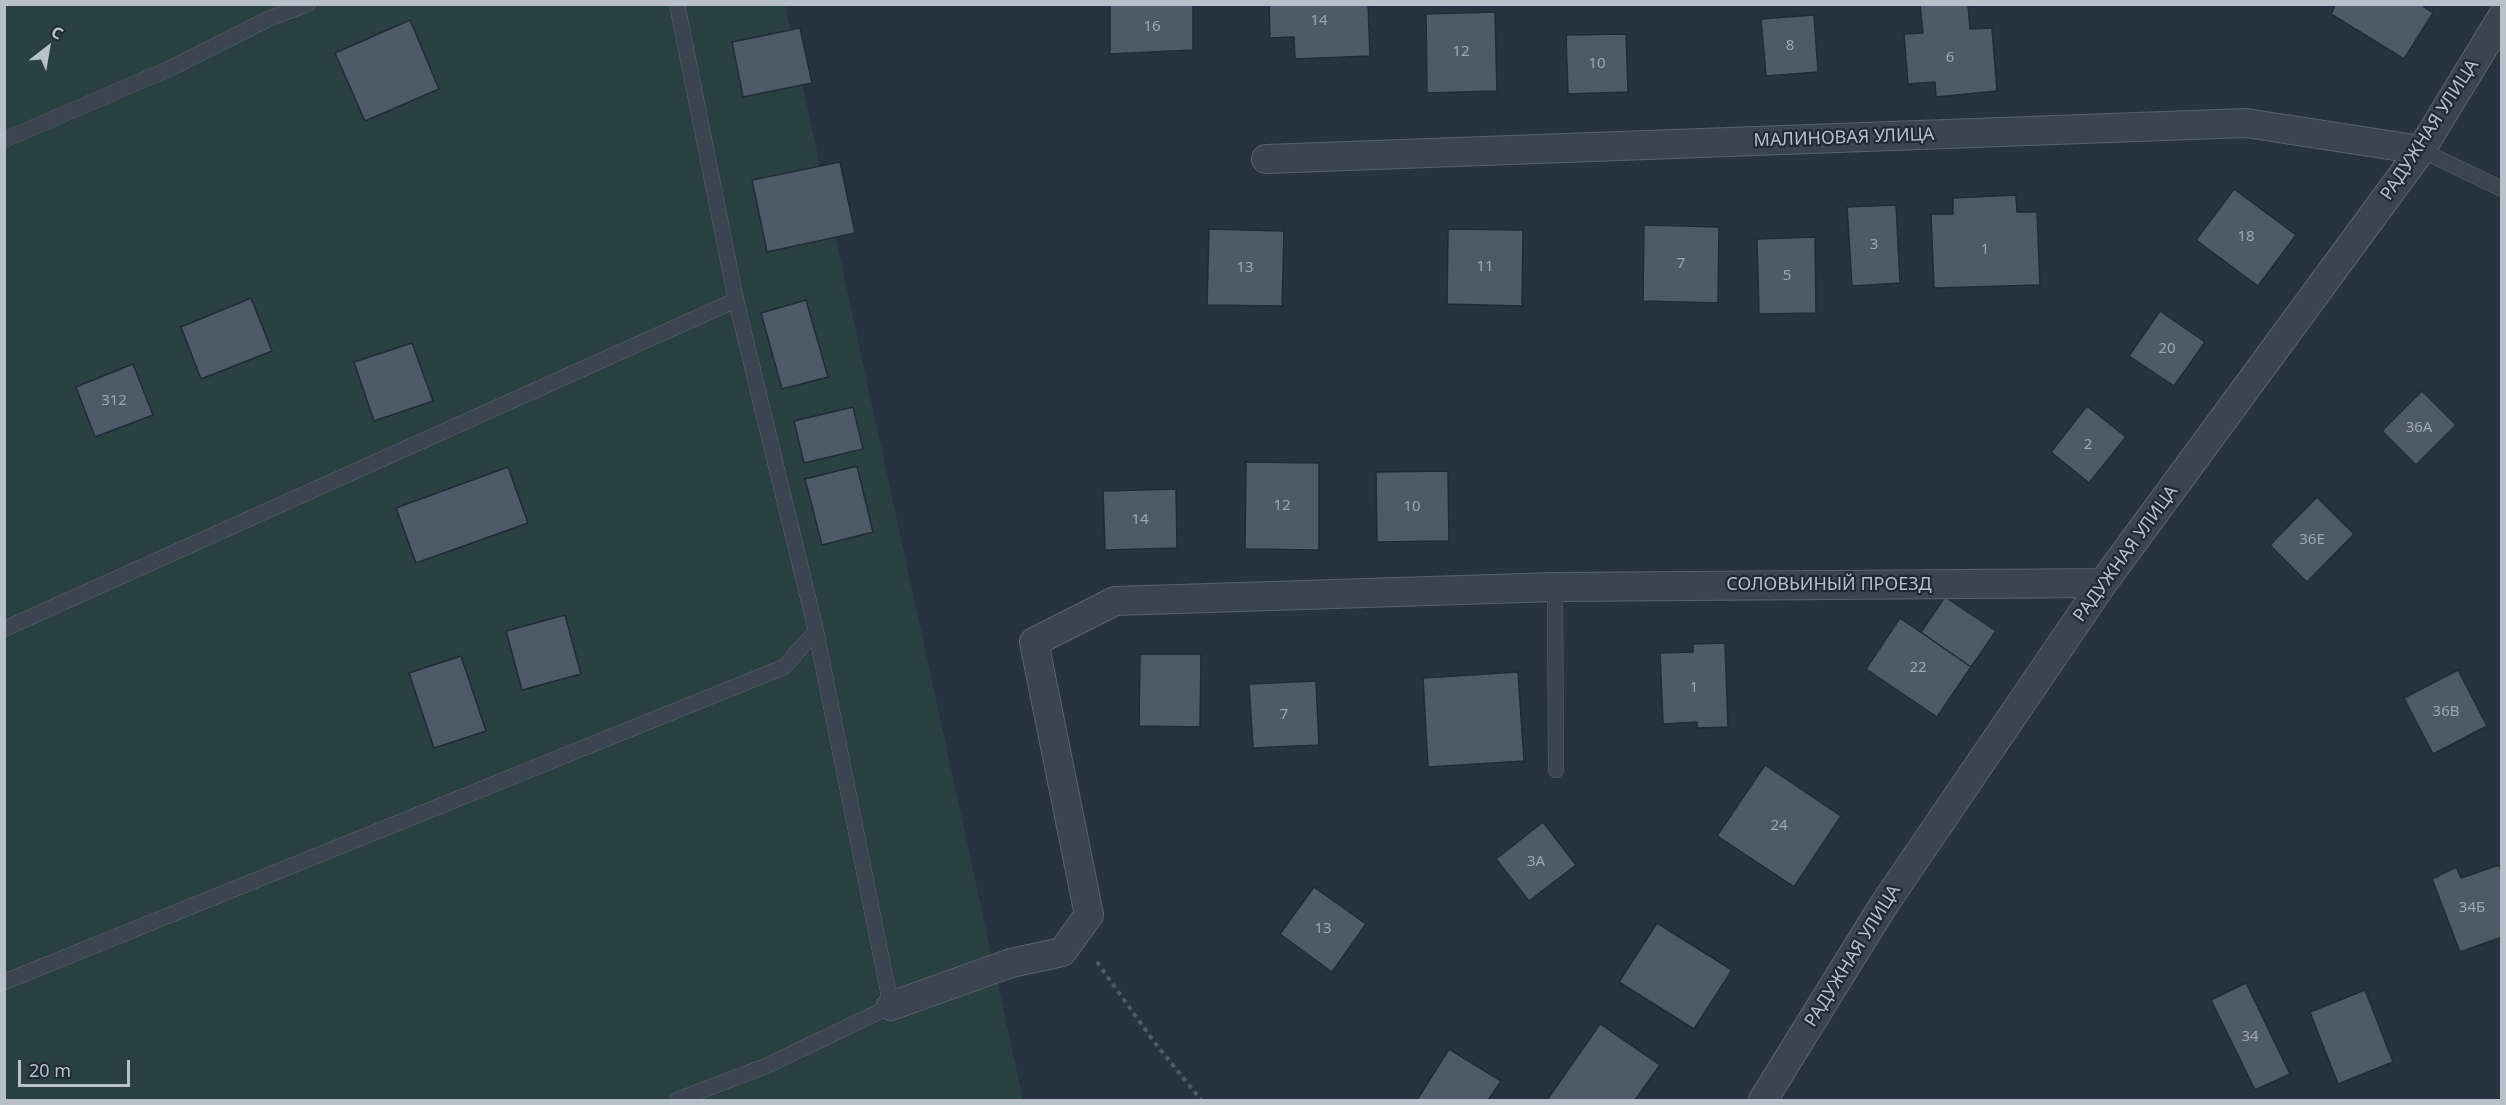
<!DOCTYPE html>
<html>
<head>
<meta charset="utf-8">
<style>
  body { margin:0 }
  #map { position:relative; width:2506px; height:1105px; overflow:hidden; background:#273340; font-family:"Noto Sans",sans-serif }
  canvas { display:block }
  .frame { position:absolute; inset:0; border:6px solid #b8c0ca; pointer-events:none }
  .north { position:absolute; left:18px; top:18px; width:60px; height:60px; -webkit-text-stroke:4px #202935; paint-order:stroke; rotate:31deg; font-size:16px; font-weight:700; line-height:24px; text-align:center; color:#b8c0ca }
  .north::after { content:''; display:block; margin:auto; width:21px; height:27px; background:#b8c0ca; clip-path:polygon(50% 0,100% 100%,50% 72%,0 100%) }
  .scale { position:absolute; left:18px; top:1060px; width:112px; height:27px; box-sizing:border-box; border:3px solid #b8c0ca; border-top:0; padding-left:8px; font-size:18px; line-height:21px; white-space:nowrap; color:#b8c0ca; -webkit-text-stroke:4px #202935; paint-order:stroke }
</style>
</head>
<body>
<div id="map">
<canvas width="2506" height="1105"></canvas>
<div class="frame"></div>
<div class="north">С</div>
<div class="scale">20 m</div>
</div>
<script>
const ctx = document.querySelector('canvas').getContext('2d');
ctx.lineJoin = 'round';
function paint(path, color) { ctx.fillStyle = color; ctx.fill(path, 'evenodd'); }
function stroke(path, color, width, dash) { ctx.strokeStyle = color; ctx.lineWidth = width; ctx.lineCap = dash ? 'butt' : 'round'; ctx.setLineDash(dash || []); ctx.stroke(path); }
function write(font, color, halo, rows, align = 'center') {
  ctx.font = font + ' "Noto Sans",sans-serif'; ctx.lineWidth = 4.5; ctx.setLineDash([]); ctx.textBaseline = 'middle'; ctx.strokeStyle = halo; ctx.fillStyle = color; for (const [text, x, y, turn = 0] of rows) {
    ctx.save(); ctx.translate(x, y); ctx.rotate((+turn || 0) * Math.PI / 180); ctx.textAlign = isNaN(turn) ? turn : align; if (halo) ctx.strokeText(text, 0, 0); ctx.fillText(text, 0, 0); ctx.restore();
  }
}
paint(new Path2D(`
  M 5,5 L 785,5 L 1023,1100 L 5,1100 Z`), '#2a4142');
const building = new Path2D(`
  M 1110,4 L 1193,4 L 1193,50 L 1110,54 Z
  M 1269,4 L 1368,4 L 1370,56 L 1295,59 L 1294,37 L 1270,38 Z
  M 1920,4 L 1968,4 L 1970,29 L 1992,28 L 1997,91 L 1936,97 L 1935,82 L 1908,84 L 1904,34 L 1923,33 Z
  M 2336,4 L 2426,4 L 2424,7 L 2433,13 L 2404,59 L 2331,14 Z
  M 1495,12 L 1497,91 L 1427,93 L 1426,14 Z
  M 1814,15 L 1818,72 L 1766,76 L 1761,19 Z
  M 410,20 L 439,89 L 365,121 L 335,53 Z
  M 800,28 L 812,83 L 743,97 L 732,42 Z
  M 1626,34 L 1628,92 L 1568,94 L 1566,35 Z
  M 840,162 L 855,233 L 767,252 L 752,180 Z
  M 2234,189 L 2296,235 L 2258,286 L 2196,240 Z
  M 2016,195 L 2017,212 L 2037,212 L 2040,285 L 1934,288 L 1931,214 L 1953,214 L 1953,198 Z
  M 1896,205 L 1900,283 L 1852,286 L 1847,207 Z
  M 1644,225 L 1719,227 L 1718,303 L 1643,301 Z
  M 1209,229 L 1284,231 L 1282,306 L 1207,305 Z
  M 1448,229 L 1523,230 L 1522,306 L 1447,304 Z
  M 1815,237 L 1816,313 L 1759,314 L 1757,239 Z
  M 251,298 L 272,351 L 201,379 L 181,327 Z
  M 806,300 L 828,377 L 782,389 L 761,313 Z
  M 2160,311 L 2205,342 L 2174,386 L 2129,356 Z
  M 412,343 L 433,401 L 374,421 L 354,362 Z
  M 133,364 L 153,415 L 95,437 L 76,387 Z
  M 2422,391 L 2456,425 L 2416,465 L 2382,431 Z
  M 2087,406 L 2126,437 L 2089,483 L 2051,452 Z
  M 853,407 L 863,449 L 804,463 L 794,421 Z
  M 1246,462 L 1319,463 L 1319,550 L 1245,549 Z
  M 857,466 L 873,532 L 822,545 L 805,479 Z
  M 508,467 L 528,523 L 416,563 L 396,508 Z
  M 1448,471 L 1449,541 L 1377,542 L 1376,472 Z
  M 1176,489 L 1177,548 L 1105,550 L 1103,491 Z
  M 2317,497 L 2354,534 L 2307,582 L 2270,545 Z
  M 1945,597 L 1996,631 L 1971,667 L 1921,632 Z
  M 565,615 L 581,674 L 522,690 L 506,631 Z
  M 1900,618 L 1971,667 L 1937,717 L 1866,669 Z
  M 1725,643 L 1728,727 L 1697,728 L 1697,722 L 1663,724 L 1660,653 L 1693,652 L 1693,644 Z
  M 1140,654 L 1201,654 L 1200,727 L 1139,726 Z
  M 461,656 L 486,731 L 434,748 L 409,673 Z
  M 2458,670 L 2487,726 L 2433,754 L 2404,698 Z
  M 1518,672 L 1524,761 L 1428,767 L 1423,678 Z
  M 1316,681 L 1319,745 L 1253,748 L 1249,684 Z
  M 1765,765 L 1841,816 L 1794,887 L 1717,836 Z
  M 1543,822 L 1576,865 L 1529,901 L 1496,859 Z
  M 2499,865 L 2502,872 L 2502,937 L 2460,952 L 2432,879 L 2456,867 L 2461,878 Z
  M 1314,887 L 1366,924 L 1332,972 L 1280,934 Z
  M 1657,923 L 1732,970 L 1694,1029 L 1619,982 Z
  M 2246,983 L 2290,1074 L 2255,1090 L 2211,1000 Z
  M 2365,990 L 2393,1062 L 2338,1084 L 2310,1012 Z
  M 1600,1024 L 1660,1065 L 1635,1100 L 1547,1100 Z
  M 1449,1049 L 1501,1081 L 1488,1100 L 1417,1100 Z`);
paint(building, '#4e5a68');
stroke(building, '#222b37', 1.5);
const service = new Path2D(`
  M 4,140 L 173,67 L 268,19 L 308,4
  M 2421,150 L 2502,189
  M 1555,587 L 1556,770
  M 4,629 L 736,300
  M 4,982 L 784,667 L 816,631
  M 677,1100 L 766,1066 L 891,1006 L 816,631 L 736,300 L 677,4`);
const minor = new Path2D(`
  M 1266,159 L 2246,123 L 2421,150
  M 891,1006 L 1011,963 L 1062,952 L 1089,915 L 1034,642 L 1115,601 L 1555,587 L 2103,583
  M 1763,1100 L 1883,906 L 2103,583 L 2421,150 L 2502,17`);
stroke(service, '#59626d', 16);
stroke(minor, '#59626d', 30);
stroke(new Path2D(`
  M 1097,962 L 1152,1039 L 1201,1100`), '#495e60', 4, [4.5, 4.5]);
stroke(service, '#3b4450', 15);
stroke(minor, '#3b4450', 28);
write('15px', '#9ea6b2', null, [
  ["14",1319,21],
  ["16",1152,27],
  ["8",1790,46],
  ["12",1461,52],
  ["6",1950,58],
  ["10",1597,64],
  ["18",2246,237],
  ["3",1874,245],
  ["1",1985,250],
  ["7",1681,264],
  ["11",1485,267],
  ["13",1245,268],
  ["5",1787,276],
  ["20",2167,349],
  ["312",114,401],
  ["36А",2419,428],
  ["2",2088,445],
  ["12",1282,506],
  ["10",1412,507],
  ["14",1140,520],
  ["36Е",2312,540],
  ["22",1918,668],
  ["1",1694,688],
  ["36В",2446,712],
  ["7",1284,715],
  ["24",1779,826],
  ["3А",1536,862],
  ["34Б",2472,908],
  ["13",1323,929],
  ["34",2250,1037]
]);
write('18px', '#b8c0ca', '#202935', [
  ["РАДУЖНАЯ УЛИЦА",2430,130,-57],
  ["МАЛИНОВАЯ УЛИЦА",1844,138,-2],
  ["РАДУЖНАЯ УЛИЦА",2126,554,-54],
  ["СОЛОВЬИНЫЙ ПРОЕЗД",1829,585],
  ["РАДУЖНАЯ УЛИЦА",1853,956,-58]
]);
</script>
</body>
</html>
